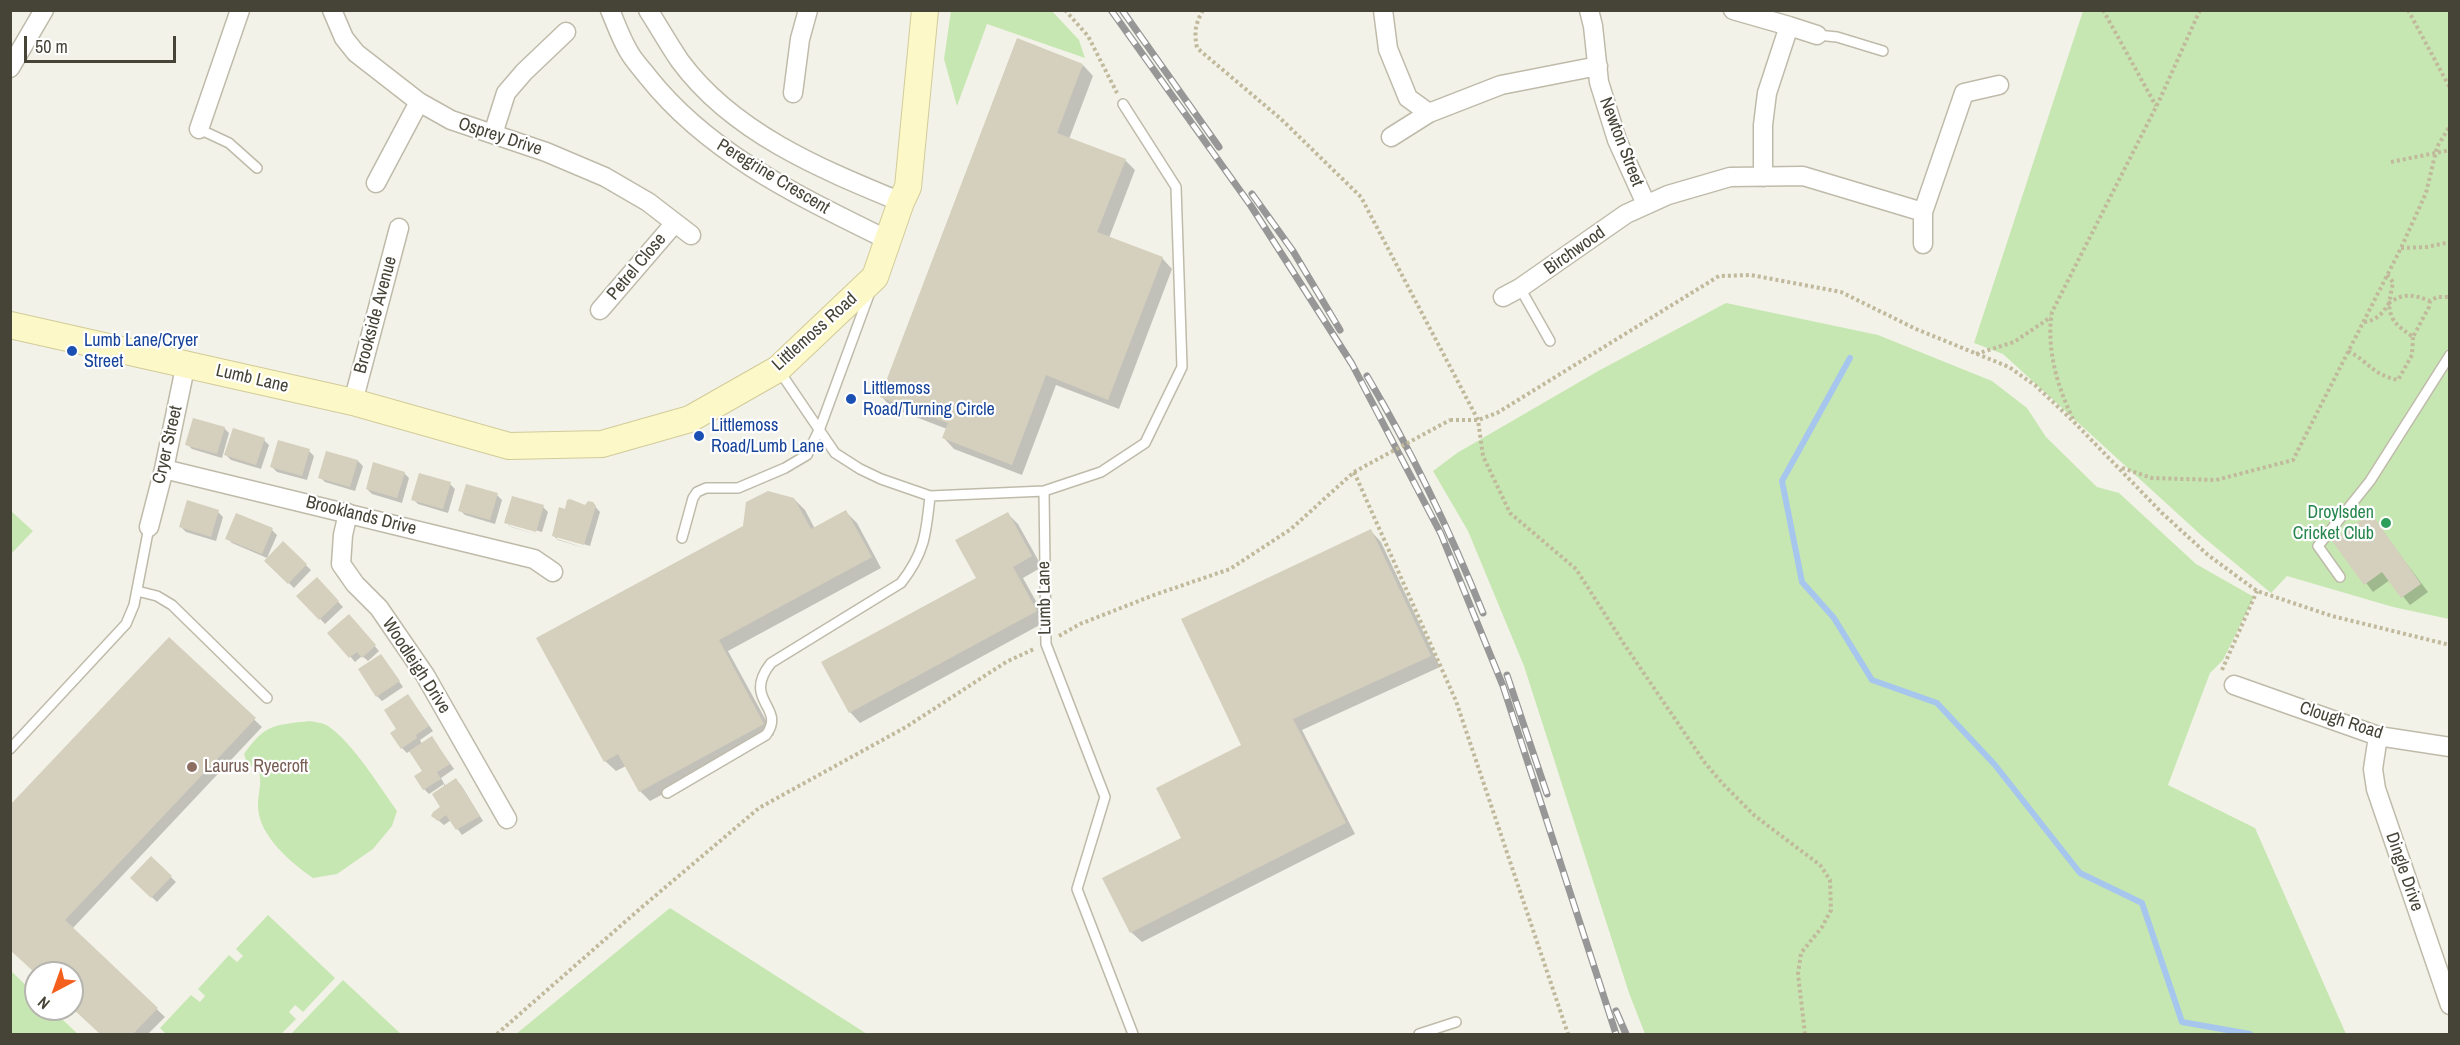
<!DOCTYPE html>
<html>
<head>
<meta charset="utf-8">
<style>
  body { margin:0 }
  #map { position:relative; width:2460px; height:1045px; overflow:hidden; background:#f3f2e8; font-family:"Archivo Narrow",sans-serif }
  canvas { display:block }
  .frame { position:absolute; inset:0; border:12px solid #464337; pointer-events:none }
  .north { position:absolute; left:24px; top:961px; width:60px; height:60px; box-sizing:border-box; background:#fff; border:2px solid #b5b4af; border-radius:50%; rotate:221deg; font-size:16px; font-weight:700; line-height:24px; text-align:center; color:#464337 }
  .north::after { content:''; display:block; margin:auto; width:21px; height:27px; background:#f45f1e; clip-path:polygon(50% 0,100% 100%,50% 72%,0 100%) }
  .scale { position:absolute; left:24px; top:36px; width:152px; height:27px; box-sizing:border-box; border:3px solid #464337; border-top:0; padding-left:8px; font-size:18px; line-height:21px; white-space:nowrap; color:#464337; -webkit-text-stroke:4px #fff; paint-order:stroke }
</style>
</head>
<body>
<div id="map">
<canvas width="2460" height="1045"></canvas>
<div class="frame"></div>
<div class="north">N</div>
<div class="scale">50 m</div>
</div>
<script>
const ctx = document.querySelector('canvas').getContext('2d');
ctx.lineJoin = 'round';
function paint(path, color) { ctx.fillStyle = color; ctx.fill(path, 'evenodd'); }
function stroke(path, color, width, dash) { ctx.strokeStyle = color; ctx.lineWidth = width; ctx.lineCap = dash ? 'butt' : 'round'; ctx.setLineDash(dash || []); ctx.stroke(path); }
function write(font, color, halo, rows, align = 'center') {
  ctx.font = font + ' "Archivo Narrow",sans-serif'; ctx.lineWidth = 4.5; ctx.setLineDash([]); ctx.textBaseline = 'middle'; ctx.strokeStyle = halo; ctx.fillStyle = color; for (const [text, x, y, turn = 0] of rows) {
    ctx.save(); ctx.translate(x, y); ctx.rotate((+turn || 0) * Math.PI / 180); ctx.textAlign = isNaN(turn) ? turn : align; if (halo) ctx.strokeText(text, 0, 0); ctx.fillText(text, 0, 0); ctx.restore();
  }
}
paint(new Path2D(`
  M 951,11 L 1052,11 L 1079,40 L 1085,58 L 987,24 L 957,106 L 944,59 Z
  M 2083,11 L 2449,11 L 2449,619 L 2393,607 L 2287,576 L 2271,593 L 2202,536 L 2003,354 L 1974,343 Z
  M 1726,303 L 1878,335 L 1992,381 L 2027,408 L 2046,437 L 2097,487 L 2119,493 L 2196,564 L 2254,597 L 2223,660 L 2210,673 L 2168,785 L 2255,828 L 2346,1034 L 1645,1034 L 1629,993 L 1524,666 L 1468,531 L 1433,471 L 1457,453 L 1600,370 Z
  M 11,511 L 33,531 L 11,554 Z
  M 310,721 C 315,722 323,723 328,726 C 353,743 379,786 397,811 L 392,826 L 373,849 L 337,874 L 313,878 C 291,863 258,835 258,806 C 258,792 262,787 259,770 L 247,764 L 244,754 C 265,724 274,725 310,721 Z
  M 670,908 L 867,1034 L 516,1034 Z
  M 268,915 L 335,978 L 303,1012 L 295,1005 L 289,1012 L 296,1019 L 281,1034 L 166,1034 L 160,1028 L 191,995 L 200,1002 L 205,996 L 198,989 L 229,955 L 237,962 L 243,956 L 236,949 Z
  M 11,971 L 36,995 L 36,1009 L 51,1009 L 78,1034 L 11,1034 Z
  M 343,980 L 401,1034 L 291,1034 Z`), '#c7e7b2');
paint(new Path2D(`
  M 1083,65 L 1093,76 L 1069,139 L 1125,160 L 1135,170 L 1109,238 L 1162,258 L 1172,269 L 1119,409 L 1056,385 L 1022,475 L 954,449 L 944,438 L 947,429 L 892,408 L 882,397 Z
  M 224,428 L 229,433 L 222,458 L 192,449 L 187,444 Z
  M 264,440 L 269,445 L 261,469 L 231,460 L 226,455 Z
  M 309,451 L 314,456 L 307,480 L 277,472 L 272,467 Z
  M 358,461 L 363,466 L 355,491 L 325,482 L 320,477 Z
  M 404,473 L 409,478 L 402,503 L 372,494 L 367,489 Z
  M 450,484 L 455,489 L 448,513 L 418,504 L 413,499 Z
  M 497,495 L 502,500 L 495,524 L 465,515 L 460,510 Z
  M 794,499 L 805,510 L 815,529 L 846,512 L 857,523 L 881,568 L 728,651 L 774,735 L 650,801 L 640,791 L 626,766 L 616,771 L 605,761 L 744,527 Z
  M 592,503 L 600,512 L 590,546 L 557,536 L 557,539 L 588,549 L 558,540 L 553,535 L 566,510 Z
  M 543,507 L 548,512 L 542,532 L 509,523 L 509,526 L 541,536 L 511,527 L 506,522 Z
  M 218,512 L 223,517 L 216,541 L 186,532 L 181,527 Z
  M 1008,514 L 1018,524 L 1042,567 L 1023,578 L 1047,621 L 860,723 L 850,712 L 978,578 Z
  M 2370,515 L 2428,592 L 2410,605 L 2390,580 L 2373,592 L 2334,541 Z
  M 272,530 L 277,535 L 267,558 L 232,543 L 227,538 Z
  M 1371,531 L 1381,542 L 1440,667 L 1302,730 L 1355,834 L 1142,942 L 1131,932 L 1183,838 L 1243,746 Z
  M 283,543 L 311,570 L 294,588 L 266,561 Z
  M 317,579 L 343,607 L 325,624 L 298,596 Z
  M 353,621 L 379,651 L 368,661 L 362,656 L 355,662 L 330,633 Z
  M 169,639 L 262,727 L 72,929 L 165,1017 L 148,1034 L 102,1034 L 72,1006 L 72,973 L 37,973 Z
  M 381,656 L 403,687 L 382,701 L 377,696 Z
  M 412,701 L 433,731 L 420,740 L 422,744 L 432,738 L 454,769 L 441,778 L 446,787 L 456,780 L 461,785 L 483,821 L 462,835 L 451,820 L 444,825 L 433,816 L 442,807 L 444,784 L 429,794 L 424,789 L 424,772 L 410,751 L 407,753 L 402,748 L 399,729 Z
  M 151,858 L 176,882 L 157,902 L 132,878 Z`), '#0003');
stroke(new Path2D(`
  M 1850,358 L 1782,481 L 1802,582 L 1834,618 L 1872,680 L 1937,703 L 1995,765 L 2080,873 L 2142,903 L 2182,1022 L 2250,1034`), '#a6c6ee', 6);
paint(new Path2D(`
  M 1017,38 L 1083,64 L 1057,133 L 1126,159 L 1097,232 L 1163,257 L 1108,400 L 1046,375 L 1012,465 L 942,438 L 948,423 L 880,397 Z
  M 193,418 L 225,427 L 217,454 L 185,445 Z
  M 233,428 L 265,438 L 256,465 L 224,455 Z
  M 278,440 L 310,449 L 302,476 L 270,467 Z
  M 326,451 L 358,460 L 350,487 L 318,478 Z
  M 373,462 L 405,472 L 397,498 L 366,489 Z
  M 419,473 L 451,482 L 443,509 L 411,500 Z
  M 466,484 L 498,493 L 490,520 L 458,511 Z
  M 768,491 L 794,498 L 811,529 L 846,510 L 872,557 L 719,640 L 764,724 L 639,792 L 618,754 L 604,762 L 536,638 L 743,526 L 746,502 Z
  M 512,496 L 544,505 L 536,532 L 504,523 Z
  M 570,499 L 585,505 L 588,501 L 593,502 L 596,506 L 584,545 L 552,536 L 559,507 L 565,509 L 567,500 Z
  M 187,500 L 219,510 L 211,537 L 179,527 Z
  M 1008,512 L 1032,556 L 1013,567 L 1037,611 L 849,713 L 821,662 L 976,578 L 955,540 Z
  M 236,513 L 273,528 L 262,554 L 225,539 Z
  M 2371,513 L 2421,584 L 2401,598 L 2382,572 L 2364,585 L 2332,541 Z
  M 1371,529 L 1431,656 L 1293,719 L 1346,823 L 1130,933 L 1102,878 L 1181,838 L 1156,788 L 1241,745 L 1181,619 Z
  M 283,541 L 307,564 L 288,584 L 264,561 Z
  M 317,577 L 339,601 L 319,620 L 296,596 Z
  M 349,614 L 376,645 L 362,658 L 357,652 L 349,658 L 327,633 Z
  M 169,637 L 256,718 L 65,920 L 158,1008 L 133,1034 L 100,1034 L 72,1008 L 72,973 L 35,973 L 10,950 L 10,805 Z
  M 381,654 L 400,681 L 376,697 L 358,669 Z
  M 408,694 L 429,726 L 416,735 L 417,738 L 401,749 L 390,733 L 396,729 L 384,710 Z
  M 432,736 L 450,764 L 437,772 L 441,779 L 423,790 L 414,776 L 422,771 L 409,751 Z
  M 456,778 L 480,816 L 456,830 L 446,815 L 438,821 L 431,816 L 433,812 L 440,807 L 432,794 Z
  M 151,856 L 172,876 L 151,898 L 130,878 Z`), '#d5cfbd');
const lane = new Path2D(`
  M 1817,35 L 1837,37 L 1883,51
  M 199,129 L 229,143 L 257,168
  M 1520,288 L 1550,341
  M 778,369 L 835,453 L 860,469 L 881,479 L 930,496 L 1044,491 L 1046,644 L 1105,797 L 1077,889 L 1133,1034
  M 1044,491 L 1101,472 L 1145,443 L 1182,367 L 1176,187 L 1123,104
  M 682,538 L 693,498 L 697,492 L 706,488 L 738,488 L 785,468 L 807,455 L 820,428 L 870,292
  M 2340,577 L 2318,546 L 2370,481 L 2450,355
  M 137,591 L 157,596 L 172,605 L 267,698
  M 10,749 L 126,624 L 134,605 L 149,527
  M 667,793 L 766,735 C 787,707 741,701 771,663 L 901,583 C 925,552 926,534 930,496
  M 1419,1034 L 1456,1022`);
const street = new Path2D(`
  M 332,10 L 344,38 L 356,53 L 419,102 L 451,120 L 546,152 L 605,177 L 648,202 L 691,235
  M 610,10 C 616,24 621,39 629,52 C 634,61 642,69 648,77 C 710,155 801,197 888,240
  M 648,10 C 659,27 669,45 680,61 C 733,133 821,169 901,202
  M 1383,10 L 1388,49 L 1408,98 L 1429,113 L 1501,85 L 1598,66
  M 1589,10 L 1593,26 L 1599,82 L 1617,140 L 1646,204
  M 1733,10 L 1789,26 L 1767,93 L 1763,125 L 1763,177
  M 1789,26 L 1817,35
  M 10,68 L 44,10
  M 793,93 L 800,39 L 808,10
  M 199,129 L 240,10
  M 493,134 L 506,93 L 524,72 L 566,32
  M 1391,137 L 1429,113
  M 376,183 L 419,102
  M 1923,244 L 1923,212 L 1964,93 L 1999,85
  M 1503,297 L 1520,288 L 1626,214 L 1668,195 L 1730,177 L 1803,176 L 1923,212
  M 600,310 L 674,224
  M 353,402 L 399,228
  M 164,469 L 534,559 L 553,572
  M 348,513 L 343,535 L 341,564 L 355,584 L 379,608 L 425,675 L 507,819
  M 149,527 L 164,469 L 186,363
  M 2234,685 L 2378,736 L 2450,747
  M 2378,736 L 2373,769 L 2376,789 L 2450,1005`);
const secondary = new Path2D(`
  M 10,325 L 353,402 L 509,446 L 602,444 L 690,419 L 778,369 L 875,277 L 901,202 L 908,187 L 925,10`);
stroke(lane, '#bfbbaa', 12);
stroke(street, '#bfbbaa', 21);
stroke(secondary, '#d2cb99', 28);
stroke(new Path2D(`
  M 1065,10 L 1088,36 L 1117,93
  M 1203,10 C 1195,25 1194,32 1197,48 L 1281,119 L 1361,197 L 1478,420 L 1483,456 L 1510,513 L 1576,569 L 1624,644 L 1705,763 L 1723,784 L 1755,816 L 1820,865 L 1830,880 L 1831,910 L 1822,927 L 1801,953 L 1798,974 L 1805,1034
  M 2103,10 L 2156,106
  M 2408,10 L 2450,88
  M 2391,162 L 2450,150
  M 2401,248 L 2427,247 L 2450,242
  M 2387,275 L 2393,282 L 2389,303 C 2404,292 2414,295 2430,301 L 2437,297 L 2450,297
  M 2364,322 C 2376,321 2383,313 2389,303 C 2390,322 2398,326 2413,337 L 2429,307 L 2430,301
  M 2348,351 C 2371,363 2371,374 2398,380 L 2412,355 L 2413,337
  M 1976,354 L 2014,342 L 2051,317
  M 2073,419 C 2057,386 2046,348 2052,312 L 2159,101 L 2200,10
  M 1450,420 L 1478,420 L 1497,413 L 1719,276 L 1751,275 L 1841,292 L 1916,329 L 2009,367 L 2036,386 L 2074,422 L 2162,513 L 2208,555 L 2257,591 L 2332,616 L 2450,645
  M 2122,468 L 2152,478 L 2216,480 L 2293,460 L 2401,248 L 2426,193 L 2437,147 L 2450,126
  M 1059,636 L 1080,624 L 1154,595 L 1230,569 L 1291,529 L 1354,472 L 1456,701 L 1568,1034
  M 2222,670 L 2257,591
  M 497,1034 L 642,907 L 759,808 L 906,727 L 1006,662 L 1034,649`), '#c0b99c', 4, [3, 3]);
stroke(lane, '#fff', 9);
stroke(street, '#fff', 18);
stroke(secondary, '#fdf8c8', 26);
const rail = new Path2D(`
  M 1111,10 L 1251,206 L 1352,364 L 1441,534 L 1503,686 L 1616,1034
  M 1122,10 L 1219,147
  M 1252,194 L 1293,251 L 1340,330
  M 1367,376 C 1412,452 1450,531 1483,613
  M 1507,675 L 1547,794
  M 1616,1011 L 1626,1034`);
stroke(rail, '#979797', 7);
stroke(rail, '#fff', 4.5, [14]);
stroke(new Path2D(`
  M 1354,472 L 1450,420`), '#c0b99c', 4, [3, 3]);
for (const [x, y, r, color] of [
  [72,351,6,"#1a4fb4"],
  [851,399,6,"#1a4fb4"],
  [699,436,6,"#1a4fb4"],
  [2386,523,6,"#2e9e5b"],
  [192,767,6,"#8d6e63"]
]) { const dot = new Path2D(); dot.arc(x, y, r, 0, 2 * Math.PI); ctx.fillStyle = color; ctx.fill(dot); stroke(dot, '#fff', 2); }
write('18px', '#464337', '#fff', [
  ["Osprey Drive",500,137,18],
  ["Newton Street",1621,142,69],
  ["Peregrine Crescent",773,177,31],
  ["Birchwood",1575,251,-35],
  ["Petrel Close",637,267,-50],
  ["Brookside Avenue",376,315,-75],
  ["Littlemoss Road",815,332,-42],
  ["Lumb Lane",252,379,13],
  ["Cryer Street",168,445,-77],
  ["Brooklands Drive",361,516,14],
  ["Lumb Lane",1045,598,-91],
  ["Woodleigh Drive",416,666,57],
  ["Clough Road",2341,721,18],
  ["Dingle Drive",2404,872,71]
]);
write('18px', '#164399', '#fff', [
  ["Lumb Lane/Cryer",84,341],
  ["Street",84,362],
  ["Littlemoss",863,389],
  ["Road/Turning Circle",863,410],
  ["Littlemoss",711,426],
  ["Road/Lumb Lane",711,447]
], 'left');
write('18px', '#27864d', '#fff', [
  ["Droylsden",2374,513],
  ["Cricket Club",2374,534]
], 'right');
write('18px', '#785e54', '#fff', [
  ["Laurus Ryecroft",204,767]
], 'left');
</script>
</body>
</html>
